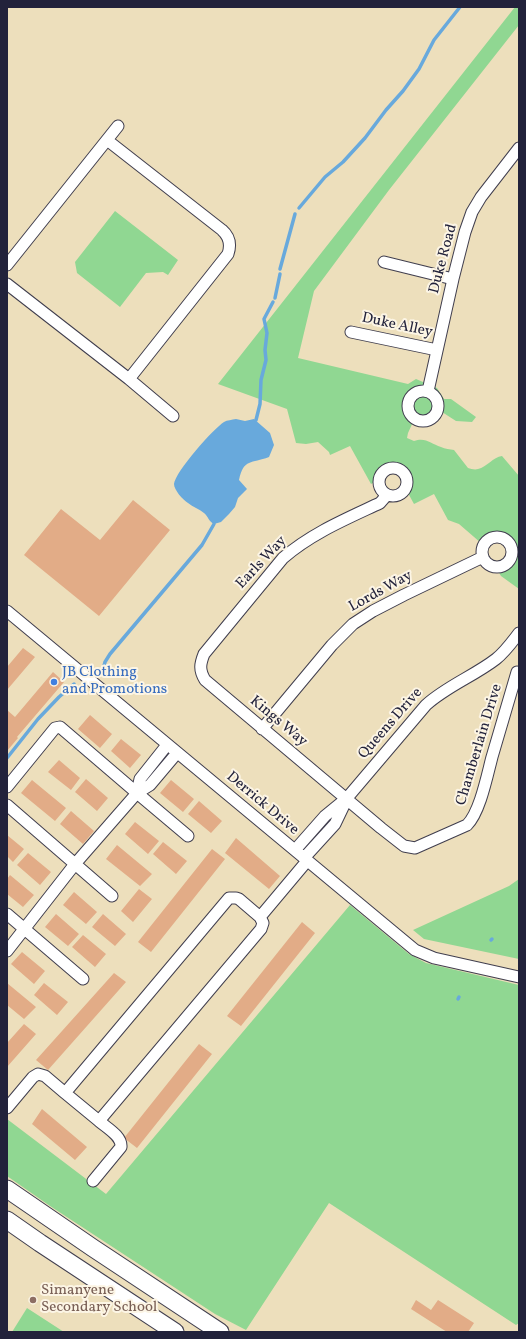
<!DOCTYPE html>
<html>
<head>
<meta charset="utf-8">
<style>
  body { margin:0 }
  #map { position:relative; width:526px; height:1339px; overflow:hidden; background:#eddfbc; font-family:Vollkorn,serif }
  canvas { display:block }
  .frame { position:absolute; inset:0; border:8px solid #22223b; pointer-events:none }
</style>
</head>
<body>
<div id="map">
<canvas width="526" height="1339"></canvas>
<div class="frame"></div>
</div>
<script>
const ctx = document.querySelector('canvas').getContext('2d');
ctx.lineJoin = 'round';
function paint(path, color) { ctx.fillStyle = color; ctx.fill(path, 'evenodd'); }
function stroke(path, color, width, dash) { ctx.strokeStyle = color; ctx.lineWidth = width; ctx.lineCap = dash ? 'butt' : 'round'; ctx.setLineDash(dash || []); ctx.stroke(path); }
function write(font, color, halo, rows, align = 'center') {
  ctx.font = font + ' Vollkorn,serif'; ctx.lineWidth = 4; ctx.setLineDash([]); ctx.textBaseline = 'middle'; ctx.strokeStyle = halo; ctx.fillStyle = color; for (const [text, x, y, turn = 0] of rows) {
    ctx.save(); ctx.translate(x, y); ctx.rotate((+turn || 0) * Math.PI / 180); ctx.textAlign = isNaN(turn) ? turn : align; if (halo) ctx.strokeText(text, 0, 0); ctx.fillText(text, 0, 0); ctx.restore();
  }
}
paint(new Path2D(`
  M 515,7 L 519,7 L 519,25 L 389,190 L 314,291 L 298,358 L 408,384 L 416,379 L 437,388 L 444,399 L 451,399 L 476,417 L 472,422 L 456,421 L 442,412 C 435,423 425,427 413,422 L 408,433 L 407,438 L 414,441 C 426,437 431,444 441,447 C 445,449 450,449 454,450 L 468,468 C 471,469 475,470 478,469 C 487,467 493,457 502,456 L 519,476 L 519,589 L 501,576 L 498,571 C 526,562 503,514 481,543 L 459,524 L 448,520 L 434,494 L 414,504 L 408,493 C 426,464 378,449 375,482 L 371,484 L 350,446 L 330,455 L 329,452 L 318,442 L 306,444 L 296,443 L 287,409 L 218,384 Z
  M 115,211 L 178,260 L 168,275 L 163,272 L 146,273 L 120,307 L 77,273 L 75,262 Z
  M 519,879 L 519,959 L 424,939 L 413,930 L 509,886 Z
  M 350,905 L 409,954 L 426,963 L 519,985 L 519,1323 L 516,1325 L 329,1203 L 246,1330 L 215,1314 L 50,1206 L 7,1176 L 7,1119 L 106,1194 Z
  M 27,1308 L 64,1332 L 12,1332 Z`), '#90d792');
paint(new Path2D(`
  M 236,419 L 245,421 L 254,419 L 270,433 L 274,445 L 269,457 C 251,464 244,458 239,480 L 247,489 L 238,498 L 235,507 L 229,514 L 221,522 L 214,524 C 209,522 208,516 204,513 C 199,509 193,507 188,503 C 183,500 174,490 174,484 C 175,472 214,428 224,422 C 227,420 232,420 236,419 Z`), '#68a9dc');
stroke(new Path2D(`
  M 299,208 L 325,177 L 343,162 L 365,138 L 386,110 L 403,91 L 419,69 L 434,40 L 460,7
  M 280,269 L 295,214
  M 275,298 L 280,274
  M 256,420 L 260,404 L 261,380 L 266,360 L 265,350 L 267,333 L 264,319 L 273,302
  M 104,666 L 105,662 L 110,654 L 202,545 L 214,524
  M 7,758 L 38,719 L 59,697 L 74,684
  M 491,940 L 492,939
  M 458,999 L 459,997`), '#68a9dc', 3.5);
paint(new Path2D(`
  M 133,500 L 170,530 L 99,616 L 24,555 L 61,509 L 100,540 Z
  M 23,648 L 35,657 L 7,690 L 7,667 Z
  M 53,672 L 64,682 L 17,737 L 18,738 L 7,751 L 7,710 L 15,717 Z
  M 90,715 L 112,734 L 100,748 L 78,729 Z
  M 121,739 L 141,755 L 130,768 L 111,751 Z
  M 59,760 L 80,778 L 71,790 L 48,772 Z
  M 86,779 L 108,798 L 97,811 L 75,792 Z
  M 32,780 L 66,808 L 55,821 L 21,793 Z
  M 171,780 L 194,799 L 183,812 L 160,793 Z
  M 199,801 L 222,821 L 211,833 L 188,814 Z
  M 71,811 L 94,831 L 83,844 L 60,824 Z
  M 135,822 L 159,841 L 148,854 L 125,834 Z
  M 7,835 L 24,849 L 13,862 L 7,856 Z
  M 236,838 L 280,876 L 269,889 L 225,853 Z
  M 163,842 L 187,861 L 176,874 L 153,854 Z
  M 117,845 L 152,874 L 140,886 L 106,859 Z
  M 212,849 L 225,859 L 151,952 L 138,942 Z
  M 28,853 L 51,872 L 40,885 L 17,865 Z
  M 10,875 L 34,895 L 23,907 L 7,894 L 7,879 Z
  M 139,889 L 152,899 L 133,922 L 121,911 Z
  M 74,892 L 97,912 L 86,924 L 63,905 Z
  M 56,914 L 79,934 L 68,946 L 45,927 Z
  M 103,914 L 126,934 L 115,946 L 92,927 Z
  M 302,922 L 315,933 L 241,1026 L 227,1016 Z
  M 83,935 L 106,954 L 95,967 L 72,947 Z
  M 22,952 L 45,971 L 34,984 L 11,964 Z
  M 114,973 L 126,982 L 48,1070 L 36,1060 Z
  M 7,983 L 36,1007 L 24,1019 L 7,1005 Z
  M 44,983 L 68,1002 L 57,1015 L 34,995 Z
  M 24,1024 L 36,1034 L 7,1067 L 7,1043 Z
  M 199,1044 L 212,1054 L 137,1148 L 124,1138 Z
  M 42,1109 L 87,1147 L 75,1160 L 32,1124 Z
  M 416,1300 L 431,1310 L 438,1300 L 474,1323 L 468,1332 L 447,1332 L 411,1309 Z`), '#e2ac87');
const minor = new Path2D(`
  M 107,140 L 222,230 C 230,237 231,245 228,254 L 129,379
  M 384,262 L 453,279
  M 7,265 L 118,126
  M 7,284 L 129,379 L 173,416
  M 351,332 L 437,350
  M408 406a15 15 0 1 1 30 0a15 15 0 1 1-30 0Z
  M 428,391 L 453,279 L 465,232 L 472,212 L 481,197 L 519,148
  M379 482a14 14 0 1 1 28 0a14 14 0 1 1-28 0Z
  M 387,495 L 380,503 C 346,519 312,533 283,558 L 204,654 C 200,664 199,670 205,680 L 381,828 L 404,846 L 415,848 L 467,825 C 480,812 487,776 492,757 C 500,729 509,700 517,672
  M482 552a15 15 0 1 1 30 0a15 15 0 1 1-30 0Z
  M 7,611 L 415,950 L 434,958 L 519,977
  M 262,729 L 332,645 L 353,624 L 373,611 L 404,595 L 483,557
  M 7,787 L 55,728 L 60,727 L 137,793 L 188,836
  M 137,793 L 140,779 L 167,745
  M 7,805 L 112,896
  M 295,850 L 325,816 L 347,798 L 426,705 C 447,686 474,676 496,659 C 505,652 512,642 519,633
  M 304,858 L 335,824 L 346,801
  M 229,898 L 236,898 L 239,899 L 260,917 L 263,923 L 261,929 L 99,1121 L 65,1093 Z
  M 7,914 L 83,979
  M 260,917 L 307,861
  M 7,951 L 75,864 L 137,793 L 150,785 L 177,753
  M 7,1108 L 33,1077 L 38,1074 L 45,1076 L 65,1093
  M 93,1181 L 121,1147 C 122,1136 107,1128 99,1121`);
const highway = new Path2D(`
  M 7,1189 L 93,1248 L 220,1332
  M 7,1220 L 40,1243 L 175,1332`);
stroke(minor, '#403e4e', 13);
stroke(highway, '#403e4e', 19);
stroke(minor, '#fff', 11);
stroke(highway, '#fff', 17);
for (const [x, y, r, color] of [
  [54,682,4,"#3f7fe0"],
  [33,1300,4,"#8d6e63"]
]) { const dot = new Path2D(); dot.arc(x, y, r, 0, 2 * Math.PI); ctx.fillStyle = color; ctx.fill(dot); stroke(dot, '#fcf5e5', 1.5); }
write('15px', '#22223b', '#fcf5e5', [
  ["Duke Road",444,259,-75],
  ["Duke Alley",397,326,12],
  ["Earls Way",262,563,-47],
  ["Lords Way",381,592,-29],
  ["Kings Way",278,722,40],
  ["Queens Drive",391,724,-49],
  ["Chamberlain Drive",480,745,-73],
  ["Derrick Drive",262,804,40]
]);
write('15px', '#366cbe', '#fcf5e5', [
  ["JB Clothing",62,673],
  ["and Promotions",62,690]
], 'left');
write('15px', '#785e54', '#fcf5e5', [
  ["Simanyene",41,1291],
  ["Secondary School",41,1308]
], 'left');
</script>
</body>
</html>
